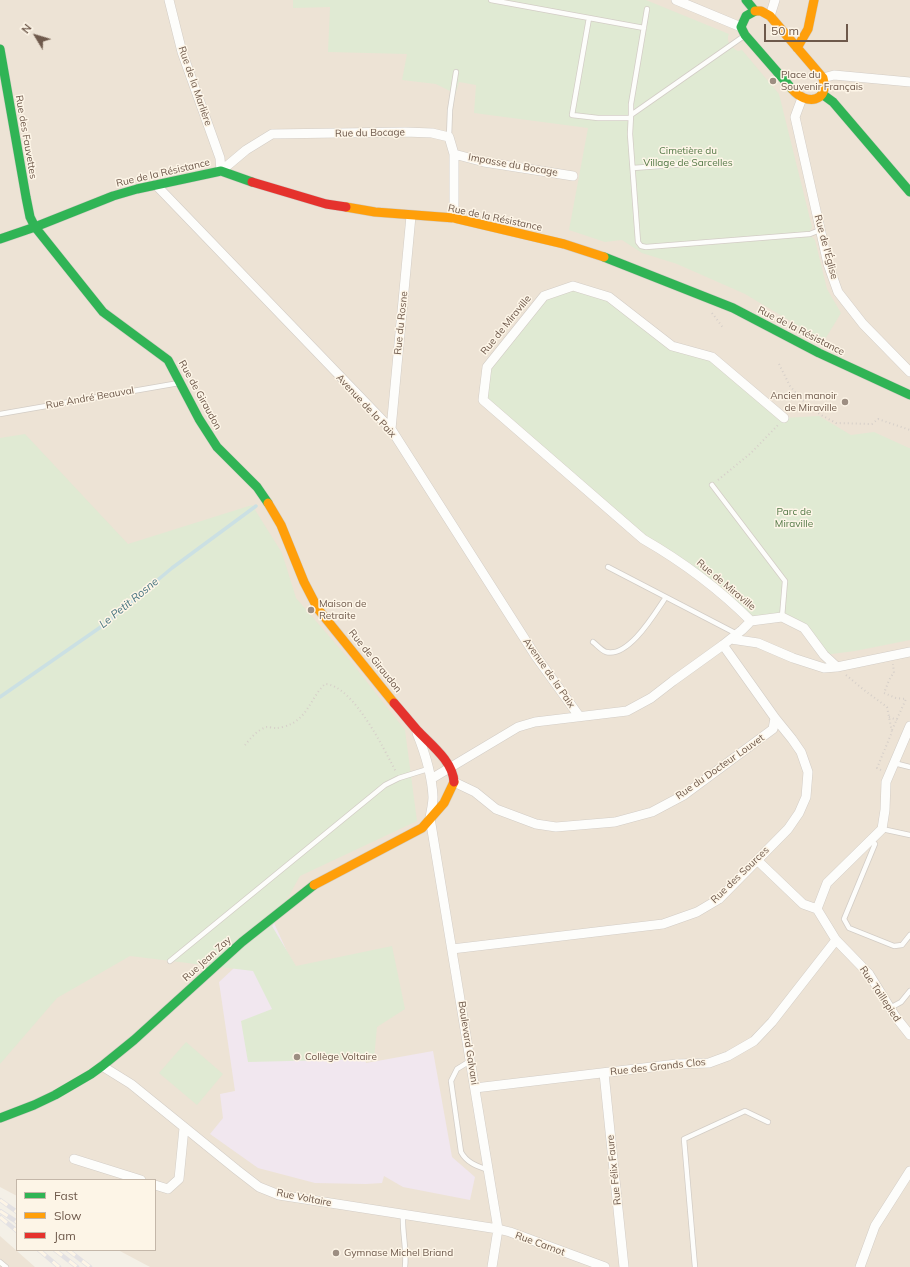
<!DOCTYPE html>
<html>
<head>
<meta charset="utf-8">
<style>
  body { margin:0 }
  #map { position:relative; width:910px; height:1267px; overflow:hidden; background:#f4f0e7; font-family:Mulish,sans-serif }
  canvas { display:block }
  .legend { position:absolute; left:16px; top:1179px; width:140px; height:72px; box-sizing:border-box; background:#fdf5e7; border:1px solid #c4b7a9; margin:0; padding:5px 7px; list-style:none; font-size:12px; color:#6e594b }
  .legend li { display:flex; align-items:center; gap:8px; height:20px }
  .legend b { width:20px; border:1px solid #c4b7a9 }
  .north { position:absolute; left:16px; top:16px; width:40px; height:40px; -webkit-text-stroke:3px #fdf5e7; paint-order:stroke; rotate:308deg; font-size:11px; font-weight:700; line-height:16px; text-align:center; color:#6e594b }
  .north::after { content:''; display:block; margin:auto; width:14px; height:18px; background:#6e594b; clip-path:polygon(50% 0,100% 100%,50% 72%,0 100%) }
  .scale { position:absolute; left:764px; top:24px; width:84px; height:18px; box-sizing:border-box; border:2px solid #6e594b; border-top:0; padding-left:5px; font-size:12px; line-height:14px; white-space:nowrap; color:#6e594b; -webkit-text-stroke:3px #fdf5e7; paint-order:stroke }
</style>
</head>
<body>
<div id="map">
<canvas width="910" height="1267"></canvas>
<ul class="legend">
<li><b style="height:5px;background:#30b455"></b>Fast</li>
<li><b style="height:5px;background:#ff9f0a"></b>Slow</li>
<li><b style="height:5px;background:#e5322d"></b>Jam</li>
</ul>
<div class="north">N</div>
<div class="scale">50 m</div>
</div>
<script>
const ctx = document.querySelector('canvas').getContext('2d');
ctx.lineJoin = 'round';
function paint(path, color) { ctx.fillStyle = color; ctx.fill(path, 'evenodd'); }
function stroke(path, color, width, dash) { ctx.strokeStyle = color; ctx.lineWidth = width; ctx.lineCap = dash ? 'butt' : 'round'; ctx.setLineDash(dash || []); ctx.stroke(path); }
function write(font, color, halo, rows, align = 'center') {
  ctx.font = font + ' Mulish,sans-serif'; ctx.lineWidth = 3; ctx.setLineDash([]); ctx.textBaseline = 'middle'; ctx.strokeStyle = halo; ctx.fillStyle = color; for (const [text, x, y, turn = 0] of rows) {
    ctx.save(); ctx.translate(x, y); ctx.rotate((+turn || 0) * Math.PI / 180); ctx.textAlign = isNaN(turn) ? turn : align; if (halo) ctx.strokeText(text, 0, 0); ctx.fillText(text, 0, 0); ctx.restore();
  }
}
paint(new Path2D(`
  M 0,0 L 910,0 L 910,1267 L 150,1267 L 118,1250 L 155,1250 L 155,1180 L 17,1180 L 17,1196 L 0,1187 Z
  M 0,1236 L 35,1267 L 0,1267 Z`), '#ede3d5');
paint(new Path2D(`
  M 274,923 L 326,1037 L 356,1021 L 366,1063 L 433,1051 L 452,1157 L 475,1177 L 470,1200 L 403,1187 L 384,1176 L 382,1183 L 366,1184 L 315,1183 L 258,1168 L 210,1134 L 223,1118 L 220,1094 L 235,1091 L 219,982 L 262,942 Z`), '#f1e7ef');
paint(new Path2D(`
  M 293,0 L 646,0 L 729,34 C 725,41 732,48 738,51 L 742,50 L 779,94 L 812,227 L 810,231 L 811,236 L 815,240 L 827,289 L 841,313 L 824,341 L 745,294 L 677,264 L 642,253 L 622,240 L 605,242 L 569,230 L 588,128 L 474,113 L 476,85 L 459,82 L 456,92 L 450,91 L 436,84 L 402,80 L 407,54 L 328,52 L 330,7 L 293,8 Z
  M 573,286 L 609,297 L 672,346 L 712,357 L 784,418 L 819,416 L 851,435 L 874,432 L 909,448 L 910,448 L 910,640 L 855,651 L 824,655 L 804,628 L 782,617 L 761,620 L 741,610 L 664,551 L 483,400 L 487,367 L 544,296 Z
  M 25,434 L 128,544 L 252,505 L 282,553 L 296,598 L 348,658 L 405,730 L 417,821 L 300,876 L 272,926 L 296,966 L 392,946 L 405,1009 L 377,1027 L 374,1059 L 248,1062 L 241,1021 L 272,1009 L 253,971 L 130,956 L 57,998 L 0,1064 L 0,438 Z
  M 186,1042 L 223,1074 L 197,1105 L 159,1073 Z`), '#e0ead3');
stroke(new Path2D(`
  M 0,697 L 105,624 L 172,568 L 256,506`), '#cbe0e3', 3.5);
const lane = new Path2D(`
  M 491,0 L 644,28
  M 589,18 L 572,115 L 598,118 L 631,118
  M 744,36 L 631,115 L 630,134 L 638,242 L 641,246 L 646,247 L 810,234 L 820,230
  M 631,115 L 631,104 L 647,9
  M 449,137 L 450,110 L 456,72
  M 633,168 L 700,163
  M 0,414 L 179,383
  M 712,485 L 785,581 L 782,617
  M 608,567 L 737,634
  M 593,642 C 597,645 601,650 606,652 C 629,658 655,613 666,597
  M 894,763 L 910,767
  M 882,829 L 910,835
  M 870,840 L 875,844 L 844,919 L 849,928 L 894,946 L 902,945 L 910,935
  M 170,961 L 385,785 L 399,778 L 428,769
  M 890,1008 L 901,1002 L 910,991
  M 470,1061 L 457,1069 L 451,1081 L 461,1152 C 467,1163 477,1166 488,1170
  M 403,1215 C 402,1233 407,1249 405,1267
  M 0,1262 L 6,1267
  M 695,1267 L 684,1139 L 745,1111 L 768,1122`);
const street = new Path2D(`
  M 169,0 L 182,52 L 220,158 L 221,171
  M 676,0 L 741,27
  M 770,16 L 775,0
  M 823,78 L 834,75 L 910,82
  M 802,98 L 795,117 L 828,264 L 838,292 L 863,324 L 910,372
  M 454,154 L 484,162 L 573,176
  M 221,171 L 246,150 L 272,134 L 405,132 L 432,133 L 449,137 L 454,154 L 454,218
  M 156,185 L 391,429 L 535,655 L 579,716
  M 391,429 L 411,216
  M 751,621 C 718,588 683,562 643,539 L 483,400 L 487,367 L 544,296 L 573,286 L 609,297 L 672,346 L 712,357 L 784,418
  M 731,639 L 758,643 L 793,658 L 824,668 L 837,667 L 910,652
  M 417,733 C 425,753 432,775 433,797 C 433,804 431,811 430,818 L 498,1229 L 492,1267
  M 431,779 L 518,727 L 535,722 L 627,711 L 651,698 L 673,681 L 723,645 L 742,630 L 751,621 L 782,617 L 804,628 L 824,655 L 837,667
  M 454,782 L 475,792 L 496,809 L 536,824 L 556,827 L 615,822 L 652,812 L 684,795 L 773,729 L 775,718
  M 757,860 L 803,904 L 817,909
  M 817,909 L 827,883 L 882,829 L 885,810 L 886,782 L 910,726
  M 817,909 L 836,940 L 869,974 L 895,1016 L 910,1035
  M 452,949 L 663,924 L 697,912 L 719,899 L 788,829 L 799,813 L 806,797 L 808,772 L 801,752 L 792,739 L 775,718 L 723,645
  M 102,1066 L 131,1084 L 237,1170 L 259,1187 L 279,1195 L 498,1229 L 510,1232 L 605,1267
  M 604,1073 L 624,1267
  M 475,1088 L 677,1064 L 709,1063 L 728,1056 L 754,1041 L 772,1022 L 836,940
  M 74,1159 L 141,1180
  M 155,1185 L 168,1189 L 179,1179 L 184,1128
  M 860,1267 L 875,1226 L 910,1171`);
const fast = new Path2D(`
  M 746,0 L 755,11
  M 755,11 L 746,16 L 741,27 L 745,35 L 792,89
  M 0,49 L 26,197 L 30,217 L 35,227 L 103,312 L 168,360 L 199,419 L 217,447 L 257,487 L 268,503
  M 822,94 L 833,102 L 910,192
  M 0,239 L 35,227 L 113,196 L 137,189 L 221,171 L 252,182
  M 604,257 L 733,308 L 819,353 L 910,395
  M 0,1118 L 34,1105 L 55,1095 L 91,1074 L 102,1066 L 134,1040 L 242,942 L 314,885`);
const slow = new Path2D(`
  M 755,11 L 761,11 L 770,16 L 823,78 C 830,102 806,106 792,89
  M 797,48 L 808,29 L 814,0
  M 346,207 L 375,212 L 454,218 L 564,244 L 604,257
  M 268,503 L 281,525 L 304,582 L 318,609 L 394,703
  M 314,885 L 422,828 L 444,803 L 454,782`);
const jam = new Path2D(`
  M 252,182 L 326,204 L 346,207
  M 394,703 C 402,712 409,721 417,730 C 430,744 453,761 454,782`);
stroke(lane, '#d3cdc6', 6);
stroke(street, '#d3cdc6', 10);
stroke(fast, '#d2ccc4', 10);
stroke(slow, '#d2ccc4', 10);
stroke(jam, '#d2ccc4', 10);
stroke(new Path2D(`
  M 712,313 L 724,329
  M 779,364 L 790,386 L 801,399 L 821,415 L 836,423 L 872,424 L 878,419 L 910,430
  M 718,480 L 751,453 L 778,425
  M 846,675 L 864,690 L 887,707 L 892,732 L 877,768 L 881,770
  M 889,717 L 897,720
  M 892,730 L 906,699 L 896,698 L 884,693 C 887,686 889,678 894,673 L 893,664
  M 245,745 C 250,739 258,729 267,727 C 269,727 273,728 276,728 C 280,728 287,726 291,724 C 308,716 312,696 325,684 C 353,685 384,749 396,772`), '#d6cfc9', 2, [1, 3]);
stroke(lane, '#fdfdfb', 4.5);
stroke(street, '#fdfdfb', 9);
stroke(fast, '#30b455', 9);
stroke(slow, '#ff9f0a', 9);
stroke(jam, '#e5322d', 9);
const rail = new Path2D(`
  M 0,1200 L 17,1212
  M 0,1211 L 17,1222
  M 0,1217 L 17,1231
  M 39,1250 L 59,1267
  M 55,1250 L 77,1267
  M 68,1250 L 90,1267`);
stroke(rail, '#e3e1e3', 4.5);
stroke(rail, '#fdf5e7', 3, [9]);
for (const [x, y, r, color] of [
  [773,81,4,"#9d8e82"],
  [845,402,4,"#9d8e82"],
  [311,610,4,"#9d8e82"],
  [297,1057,4,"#9d8e82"],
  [336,1253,4,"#9d8e82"]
]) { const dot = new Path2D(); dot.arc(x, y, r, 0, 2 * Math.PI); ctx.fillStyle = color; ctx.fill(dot); stroke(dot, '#fdf5e7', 1.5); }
write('10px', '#6e594b', '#fdf5e7', [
  ["Place du",781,75],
  ["Souvenir Français",781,87],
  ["Ancien manoir",837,396,"right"],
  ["de Miraville",837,408,"right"],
  ["Maison de",319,604],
  ["Retraite",319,616],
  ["Collège Voltaire",305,1057],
  ["Gymnase Michel Briand",344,1253]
], 'left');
write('10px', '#6e594b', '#fdf5e7', [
  ["Rue de la Marlière",195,86,71],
  ["Rue du Bocage",370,133,-1],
  ["Rue des Fauvettes",26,137,80],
  ["Impasse du Bocage",513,165,10],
  ["Rue de la Résistance",163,173,-13],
  ["Rue de la Résistance",495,218,12],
  ["Rue de l'Église",826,247,75],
  ["Rue du Rosne",401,323,-84],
  ["Rue de Miraville",506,325,-51],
  ["Rue de la Résistance",801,331,27],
  ["Rue de Giraudon",200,395,61],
  ["Rue André Beauval",90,398,-10],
  ["Avenue de la Paix",366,406,47],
  ["Rue de Miraville",726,585,40],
  ["Rue de Giraudon",375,661,51],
  ["Avenue de la Paix",549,673,55],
  ["Rue du Docteur Louvet",720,767,-35],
  ["Rue des Sources",740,875,-44],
  ["Rue Jean Zay",207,959,-42],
  ["Rue Taillepied",880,994,56],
  ["Boulevard Galvani",468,1043,81],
  ["Rue des Grands Clos",658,1067,-6],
  ["Rue Félix Faure",614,1170,-96],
  ["Rue Voltaire",304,1198,11],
  ["Rue Carnot",540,1244,20]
]);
write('10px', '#547947', '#fdf5e7', [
  ["Cimetière du",688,151],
  ["Village de Sarcelles",688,163],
  ["Parc de",794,512],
  ["Miraville",794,524]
]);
write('italic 11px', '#477480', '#fdf5e7', [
  ["Le Petit Rosne",129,603,-39]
]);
</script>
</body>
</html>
